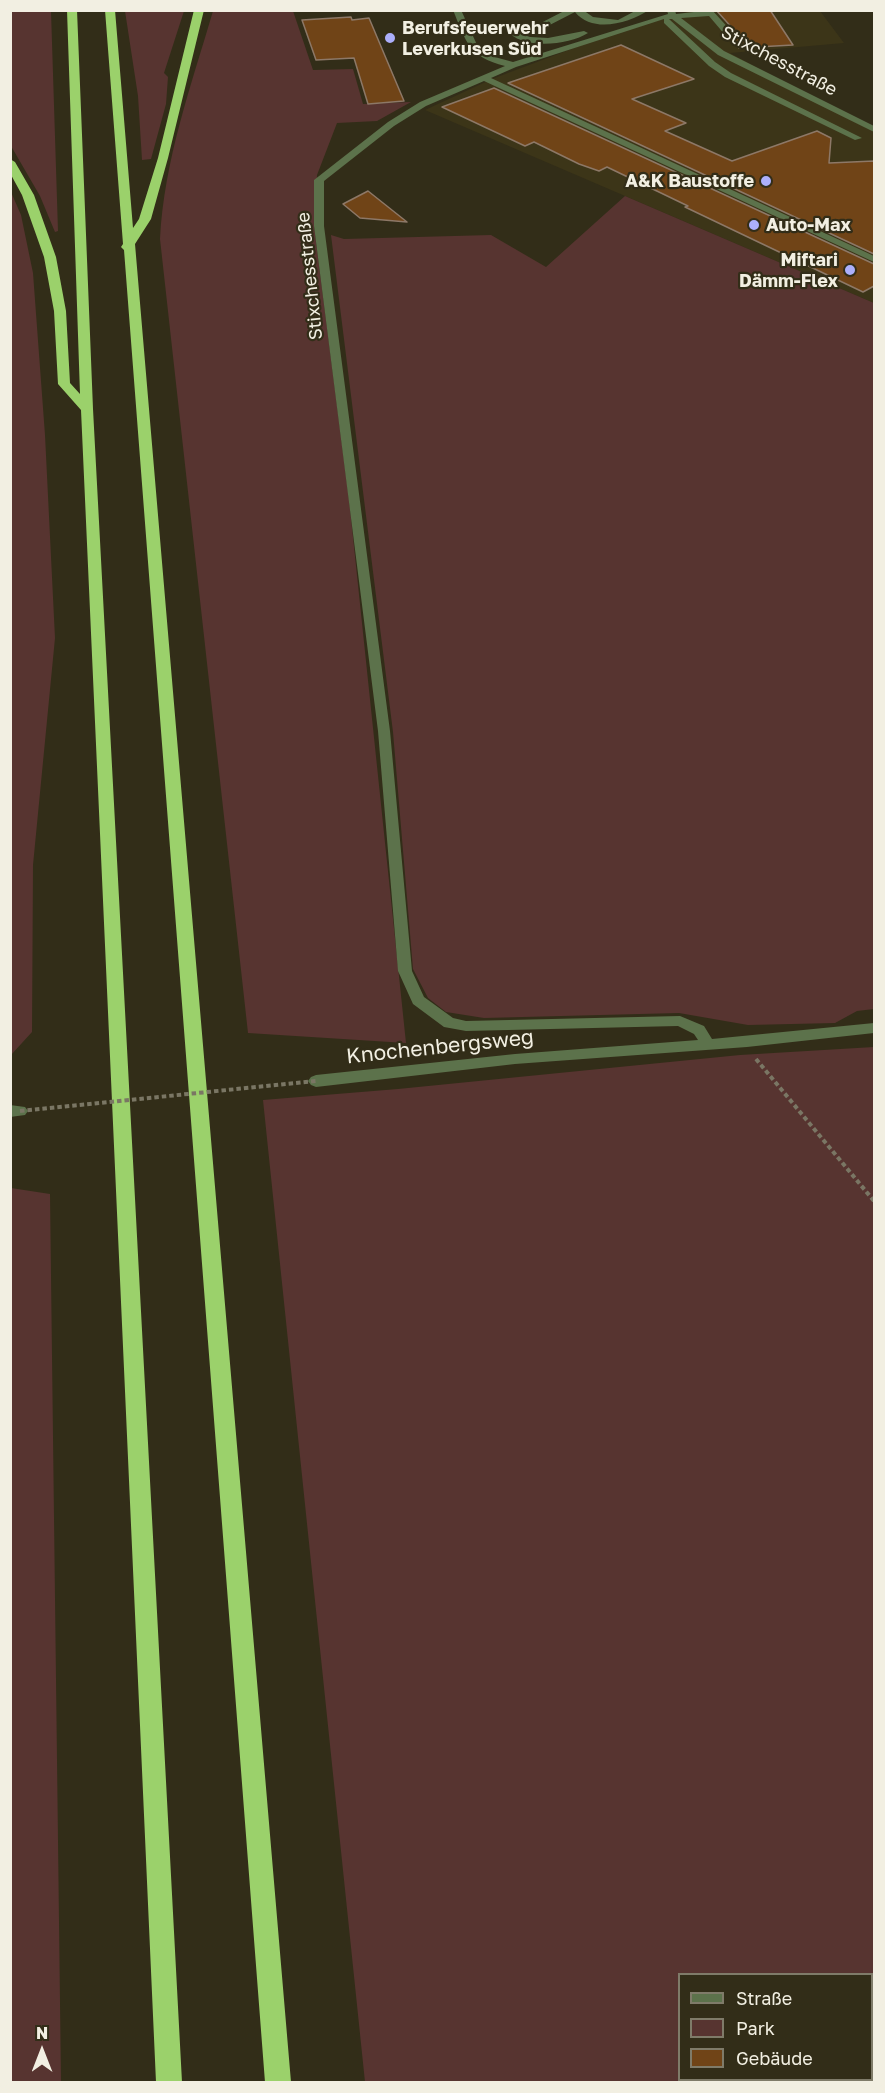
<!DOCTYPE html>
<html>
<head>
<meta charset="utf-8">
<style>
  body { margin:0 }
  #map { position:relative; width:885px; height:2093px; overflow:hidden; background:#322d18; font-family:"Golos Text",sans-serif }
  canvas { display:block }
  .frame { position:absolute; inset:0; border:12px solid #f2efe2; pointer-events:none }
  .legend { position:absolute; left:678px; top:1973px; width:195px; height:108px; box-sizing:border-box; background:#322d18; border:2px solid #7f7b69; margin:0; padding:8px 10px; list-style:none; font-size:18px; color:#f2efe2 }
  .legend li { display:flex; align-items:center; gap:12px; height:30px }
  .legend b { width:30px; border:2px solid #7f7b69 }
  .north { position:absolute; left:12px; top:2021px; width:60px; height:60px; -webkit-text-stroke:4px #322d18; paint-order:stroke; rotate:0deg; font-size:16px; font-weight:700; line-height:24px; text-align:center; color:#f2efe2 }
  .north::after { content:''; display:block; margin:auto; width:21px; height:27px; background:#f2efe2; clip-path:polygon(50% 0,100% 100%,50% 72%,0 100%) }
</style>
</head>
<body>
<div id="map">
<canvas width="885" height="2093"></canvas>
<div class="frame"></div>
<ul class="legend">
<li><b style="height:8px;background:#5c724b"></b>Straße</li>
<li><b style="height:16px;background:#573430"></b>Park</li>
<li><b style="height:16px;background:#704417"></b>Gebäude</li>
</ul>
<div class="north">N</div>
</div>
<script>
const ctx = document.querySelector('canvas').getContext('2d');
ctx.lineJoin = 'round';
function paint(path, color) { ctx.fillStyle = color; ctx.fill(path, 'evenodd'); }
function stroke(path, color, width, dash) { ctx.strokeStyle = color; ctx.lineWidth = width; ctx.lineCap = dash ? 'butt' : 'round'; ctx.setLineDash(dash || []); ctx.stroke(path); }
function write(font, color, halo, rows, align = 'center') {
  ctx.font = font + ' "Golos Text",sans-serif'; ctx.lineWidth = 4.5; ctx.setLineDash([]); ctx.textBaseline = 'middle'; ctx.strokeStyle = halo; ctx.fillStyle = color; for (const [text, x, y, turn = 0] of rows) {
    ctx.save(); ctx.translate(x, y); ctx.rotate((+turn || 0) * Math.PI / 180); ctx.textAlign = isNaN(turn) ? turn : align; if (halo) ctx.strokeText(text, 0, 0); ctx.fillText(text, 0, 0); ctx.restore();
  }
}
paint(new Path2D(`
  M 690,11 L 820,11 L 844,43 L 730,53 L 874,132 L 874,303 L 425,110 L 492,79 L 611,34 Z`), '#3c3518');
paint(new Path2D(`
  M 10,11 L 51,11 L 58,231 L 55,232 L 40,196 L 11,146 Z
  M 125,11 L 184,11 L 164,73 L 168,77 L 166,104 L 151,159 L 142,160 L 138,96 Z
  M 213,11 L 293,11 L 313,70 L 353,69 L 363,104 L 411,102 L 377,121 L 337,123 L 317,175 L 314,226 L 349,499 L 406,1043 L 248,1033 L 160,239 C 164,161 191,86 213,11 Z
  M 11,192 L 21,215 L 33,273 L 45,435 L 55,638 L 33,865 L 32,1032 L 11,1055 Z
  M 625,196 L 874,303 L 874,1009 L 857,1011 L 835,1023 L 748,1025 L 679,1013 L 484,1018 L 446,1012 L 428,998 L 413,969 L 393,732 L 331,235 L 344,239 L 491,235 L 546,267 Z
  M 874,1047 L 874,2082 L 365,2082 L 263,1100 L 398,1089 L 740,1055 ZM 872,1974 L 872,2080 L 680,2080 L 680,1974 Z
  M 11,1188 L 50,1194 L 61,2082 L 11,2082 Z`), '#573430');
const building = new Path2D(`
  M 716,10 L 770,10 L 793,45 L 739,48 L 733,38 L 734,30 Z
  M 351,17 L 352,20 L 369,18 L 404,101 L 368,104 L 354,58 L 316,60 L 302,20 Z
  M 621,45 L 694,79 L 632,99 L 686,123 L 665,131 L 732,161 L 817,131 L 831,138 L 829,163 L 874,161 L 874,254 L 508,83 Z
  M 494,88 L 874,264 L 874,286 L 863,292 L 685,207 L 688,206 L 607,167 L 599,171 L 579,164 L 534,142 L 525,146 L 442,107 Z
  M 368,191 L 407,222 L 360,218 L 343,204 Z`);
paint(building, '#704417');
stroke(building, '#8d7867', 1.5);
stroke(new Path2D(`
  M 756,1059 L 874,1201`), '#7a7664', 4, [4.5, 3]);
paint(new Path2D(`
  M 453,10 L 461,10 L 478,47 L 491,56 L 513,62 L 668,14 L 667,10 L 675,10 L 676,14 L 712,10 L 732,32 L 732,36 L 726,36 L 709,16 L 681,18 L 724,51 L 874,126 L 874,132 L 718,55 L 672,19 L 669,19 L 715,62 L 731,73 L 862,138 L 855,140 L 725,77 L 709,66 L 664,23 L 664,19 L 516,67 L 491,78 L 874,256 L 874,262 L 484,81 L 426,106 L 394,126 L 324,181 L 324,226 L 390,731 L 412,971 L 424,997 L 453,1018 L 466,1021 L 680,1016 L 704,1026 L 712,1039 L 874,1023 L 874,1033 L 747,1047 L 515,1064 L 316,1087 L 311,1085 L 308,1081 L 311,1077 L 316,1075 L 515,1054 L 698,1040 L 694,1034 L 678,1026 L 466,1031 L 444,1027 L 413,1004 L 398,971 L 378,731 L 314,226 L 314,180 L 388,122 L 420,102 L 505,66 C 469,57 466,42 453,10 Z
  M 566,10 L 583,10 L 593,17 L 618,20 L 637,10 L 649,10 C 629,23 593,34 575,12 L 538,31 L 521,34 L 530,37 L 548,38 L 584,31 L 588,33 C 569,45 528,49 510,34 L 512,31 L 533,27 Z
  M 10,1105 L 25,1107 L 28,1111 L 25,1115 L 10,1117 Z`), '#5c724b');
paint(new Path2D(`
  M 67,10 L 77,10 L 93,409 L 182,2082 L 156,2082 L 81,410 L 58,384 L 54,311 L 44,257 L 22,195 L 10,173 L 10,159 L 15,162 L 34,195 L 56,257 L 66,311 L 70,383 L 80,394 Z
  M 105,10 L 115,10 L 133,228 L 139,219 L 158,158 L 194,10 L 204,10 L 168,158 L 151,219 L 135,244 L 291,2082 L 265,2082 L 124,250 L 121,247 L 123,244 Z`), '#9bd16b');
stroke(new Path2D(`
  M 20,1111 L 316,1081`), '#7a7664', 4, [4.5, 3]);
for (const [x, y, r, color] of [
  [390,38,6,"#acaffb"],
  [766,181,6,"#acaffb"],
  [754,225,6,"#acaffb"],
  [850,270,6,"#acaffb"]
]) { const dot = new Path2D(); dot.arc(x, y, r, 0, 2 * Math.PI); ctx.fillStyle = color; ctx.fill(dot); stroke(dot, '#322d18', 2); }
write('bold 18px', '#f2efe2', '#322d18', [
  ["Berufsfeuerwehr",402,28],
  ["Leverkusen Süd",402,49],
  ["A&K Baustoffe",754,181,"right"],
  ["Auto-Max",766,225],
  ["Miftari",838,260,"right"],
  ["Dämm-Flex",838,281,"right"]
], 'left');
write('18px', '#f2efe2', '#322d18', [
  ["Stixchesstraße",779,61,28],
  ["Stixchesstraße",310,276,-96]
]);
write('21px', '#f2efe2', '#322d18', [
  ["Knochenbergsweg",440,1047,-6]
]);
</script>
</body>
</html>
